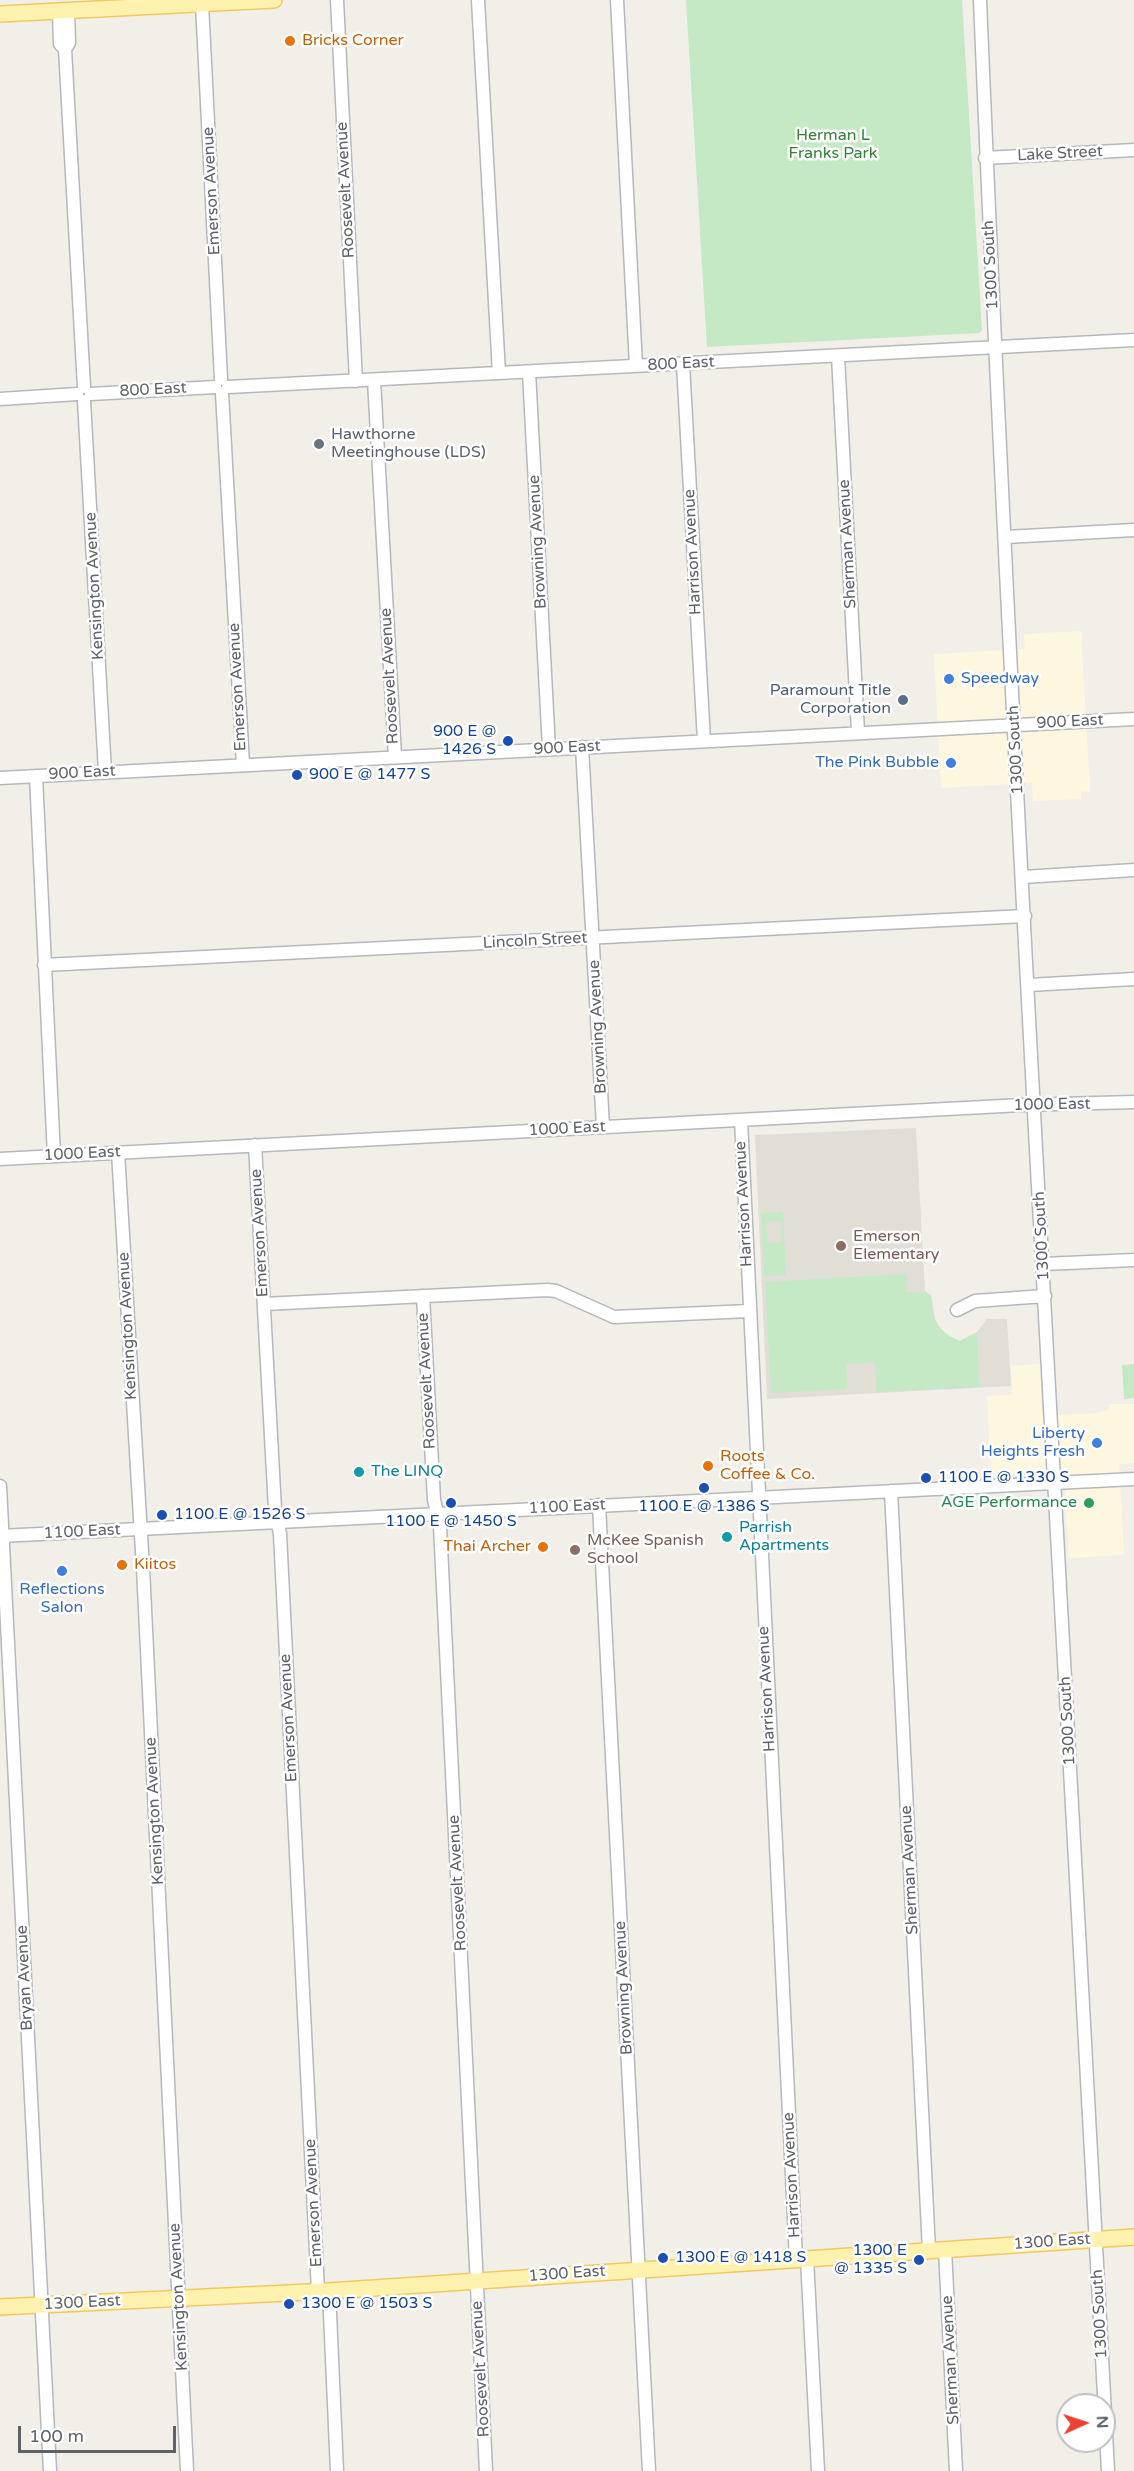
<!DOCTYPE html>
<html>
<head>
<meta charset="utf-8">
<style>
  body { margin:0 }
  #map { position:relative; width:1134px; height:2471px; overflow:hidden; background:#f1efe8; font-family:"Varela Round",sans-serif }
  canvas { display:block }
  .north { position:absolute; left:1056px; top:2393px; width:60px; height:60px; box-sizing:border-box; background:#fff; border:2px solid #bfc1c3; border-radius:50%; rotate:87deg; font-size:16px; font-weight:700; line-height:24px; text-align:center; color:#5f6368 }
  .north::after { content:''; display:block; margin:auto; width:21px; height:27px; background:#ea4335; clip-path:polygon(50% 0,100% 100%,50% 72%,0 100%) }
  .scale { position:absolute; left:18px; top:2426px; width:158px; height:27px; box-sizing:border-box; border:3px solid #5f6368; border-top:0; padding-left:8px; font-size:18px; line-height:21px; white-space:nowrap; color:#5f6368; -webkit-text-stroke:4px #fff; paint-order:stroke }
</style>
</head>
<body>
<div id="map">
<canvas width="1134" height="2471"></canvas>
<div class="north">N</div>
<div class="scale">100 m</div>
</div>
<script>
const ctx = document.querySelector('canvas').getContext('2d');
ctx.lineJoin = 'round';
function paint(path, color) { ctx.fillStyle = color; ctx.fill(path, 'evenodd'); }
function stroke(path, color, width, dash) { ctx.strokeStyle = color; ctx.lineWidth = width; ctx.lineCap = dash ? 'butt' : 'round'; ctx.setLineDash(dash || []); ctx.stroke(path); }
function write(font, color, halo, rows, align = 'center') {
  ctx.font = font + ' "Varela Round",sans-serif'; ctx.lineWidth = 5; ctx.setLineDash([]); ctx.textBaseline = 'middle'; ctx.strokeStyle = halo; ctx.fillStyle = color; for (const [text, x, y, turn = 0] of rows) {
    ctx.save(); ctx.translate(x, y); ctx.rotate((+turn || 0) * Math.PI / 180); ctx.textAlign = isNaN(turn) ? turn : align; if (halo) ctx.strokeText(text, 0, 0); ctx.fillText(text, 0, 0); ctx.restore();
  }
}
paint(new Path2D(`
  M 1081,631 L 1090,791 L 1081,792 L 1081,799 L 1033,801 L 1032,783 L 941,788 L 934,654 L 1025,649 L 1024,634 Z
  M 1040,1364 L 1042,1416 L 1095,1413 L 1109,1410 L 1109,1404 L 1134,1404 L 1134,1463 L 1119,1464 L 1124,1555 L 1069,1558 L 1064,1471 L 991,1475 L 987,1396 L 1012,1395 L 1011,1366 Z`), '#fef7e0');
paint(new Path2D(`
  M 916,1128 L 925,1291 L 931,1295 L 936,1324 L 947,1336 L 960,1341 L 977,1332 L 987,1319 L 1007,1319 L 1011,1386 L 767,1399 L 755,1135 Z`), '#e1ded6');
paint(new Path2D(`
  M 686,0 L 962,0 L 982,330 L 979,333 L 707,347 Z
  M 783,1212 L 786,1275 L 764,1276 L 761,1213 ZM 781,1221 L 782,1242 L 767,1243 L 766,1222 Z
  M 906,1274 L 907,1292 L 925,1292 L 931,1295 C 932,1318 937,1332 960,1341 L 977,1332 L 979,1387 L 876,1392 L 875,1363 L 846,1364 L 847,1389 L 771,1393 L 765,1282 Z
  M 1134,1364 L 1134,1398 L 1124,1399 L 1122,1365 Z`), '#c5e8c5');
const minor = new Path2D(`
  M 337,0 L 356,381
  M 478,0 L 499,373
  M 617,0 L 636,366
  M 980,0 C 1014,824 1065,1647 1108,2471
  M 202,4 L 221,379
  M 59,11 L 60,44 L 65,49 L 84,387
  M 65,49 L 69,43 L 68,11
  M 985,158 L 1134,150
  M 838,356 L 858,732
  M 683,364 L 704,741
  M 529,372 L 549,749
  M 374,380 L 395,757
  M 228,387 L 1134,340
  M 222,393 L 243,765
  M 91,394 L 215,387
  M 0,399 L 77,394
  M 84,401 L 105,772
  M 1006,537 L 1134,530
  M 582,747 L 603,1127
  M 36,776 L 54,1156
  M 0,778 L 1134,719
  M 1023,877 L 1134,870
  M 44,965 L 1025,916
  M 1029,985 L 1134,979
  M 741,1120 L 796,2259
  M 255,1145 L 275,1509 L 280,1534 L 318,2291
  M 118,1152 L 143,1568 L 187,2471
  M 0,1159 L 1022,1105 L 1134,1102
  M 1044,1264 L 1134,1260
  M 423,1296 L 434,1500 L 440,1526 L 486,2471
  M 264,1304 L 547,1290 L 556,1291 L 614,1317 L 749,1311
  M 957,1310 L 975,1301 L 1045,1296
  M 0,1486 L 50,2471
  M 891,1491 L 929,2250
  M 599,1505 L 649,2471
  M 0,1536 L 1134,1479
  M 945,2249 L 956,2471
  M 807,2258 L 818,2471
  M 329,2291 L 337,2471`);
const major = new Path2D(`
  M 0,14 L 274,0
  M 0,2307 L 329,2291 L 1134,2237`);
stroke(minor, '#b5b8bc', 15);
stroke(major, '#f2c960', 18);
stroke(minor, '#fff', 12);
stroke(major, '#fff2af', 15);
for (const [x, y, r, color] of [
  [290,41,6,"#e8710a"],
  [319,444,6,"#6b7280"],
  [949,679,6,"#3f7fe0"],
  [903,700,6,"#5c6f8a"],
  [508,741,6,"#1a4fb4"],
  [951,763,6,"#3f7fe0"],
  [297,775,6,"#1a4fb4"],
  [841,1246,6,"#8d6e63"],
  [1097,1443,6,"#3f7fe0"],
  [708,1466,6,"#e8710a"],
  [359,1472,6,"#0f9aa8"],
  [926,1478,6,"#1a4fb4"],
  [704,1488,6,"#1a4fb4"],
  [451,1503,6,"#1a4fb4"],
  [1089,1503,6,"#2e9e5b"],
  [162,1515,6,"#1a4fb4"],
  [727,1537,6,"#0f9aa8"],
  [543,1547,6,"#e8710a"],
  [575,1550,6,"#8d6e63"],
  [122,1565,6,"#e8710a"],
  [62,1571,6,"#3f7fe0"],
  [663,2258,6,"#1a4fb4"],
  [919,2260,6,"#1a4fb4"],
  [289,2304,6,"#1a4fb4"]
]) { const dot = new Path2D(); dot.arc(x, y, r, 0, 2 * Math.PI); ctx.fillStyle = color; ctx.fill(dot); stroke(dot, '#fff', 2); }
write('16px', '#c56008', '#fff', [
  ["Bricks Corner",302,41],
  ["Roots",720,1457],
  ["Coffee & Co.",720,1475],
  ["Thai Archer",531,1547,"right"],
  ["Kiitos",134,1565]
], 'left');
write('16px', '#348238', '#fff', [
  ["Herman L",833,136],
  ["Franks Park",833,154]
]);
write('16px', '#5f6368', '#fff', [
  ["Lake Street",1060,154,-3],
  ["Roosevelt Avenue",346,190,-93],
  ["Emerson Avenue",212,191,-93],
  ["1300 South",991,265,-93],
  ["800 East",681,364,-3],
  ["800 East",153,390,-3],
  ["Browning Avenue",538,542,-93],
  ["Sherman Avenue",848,544,-93],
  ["Harrison Avenue",693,552,-93],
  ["Kensington Avenue",95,586,-93],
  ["Roosevelt Avenue",390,676,-93],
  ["Emerson Avenue",238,687,-93],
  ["900 East",1070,722,-3],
  ["900 East",567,748,-3],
  ["1300 South",1016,750,-93],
  ["900 East",82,773,-3],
  ["Lincoln Street",535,941,-3],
  ["Browning Avenue",598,1027,-93],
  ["1000 East",1052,1105,-1],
  ["1000 East",567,1129,-3],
  ["1000 East",82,1154,-3],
  ["Harrison Avenue",744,1204,-93],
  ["Emerson Avenue",260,1233,-93],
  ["1300 South",1042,1236,-93],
  ["Kensington Avenue",128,1326,-93],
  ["Roosevelt Avenue",427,1381,-93],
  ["1100 East",567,1507,-3],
  ["1100 East",82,1532,-3],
  ["Harrison Avenue",767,1689,-93],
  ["Emerson Avenue",289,1718,-93],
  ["1300 South",1068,1721,-93],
  ["Kensington Avenue",155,1811,-93],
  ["Sherman Avenue",910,1870,-93],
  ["Roosevelt Avenue",458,1883,-93],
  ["Bryan Avenue",25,1978,-93],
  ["Browning Avenue",624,1988,-93],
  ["Harrison Avenue",792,2175,-93],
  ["Emerson Avenue",314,2203,-93],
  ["1300 East",1052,2242,-4],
  ["1300 East",567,2274,-4],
  ["Kensington Avenue",179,2297,-93],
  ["1300 East",82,2303,-3],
  ["1300 South",1100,2314,-93],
  ["Sherman Avenue",951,2360,-93],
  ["Roosevelt Avenue",481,2369,-93]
]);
write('16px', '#5b616d', '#fff', [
  ["Hawthorne",331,435],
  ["Meetinghouse (LDS)",331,453]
], 'left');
write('16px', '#366cbe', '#fff', [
  ["Speedway",961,679,"left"],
  ["The Pink Bubble",939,763],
  ["Liberty",1085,1434],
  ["Heights Fresh",1085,1452],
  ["Reflections",62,1590,"center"],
  ["Salon",62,1608,"center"]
], 'right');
write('16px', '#4e5e75', '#fff', [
  ["Paramount Title",891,691],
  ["Corporation",891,709]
], 'right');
write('16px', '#164399', '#fff', [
  ["900 E @",496,732,"right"],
  ["1426 S",496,750,"right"],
  ["900 E @ 1477 S",309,775],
  ["1100 E @ 1330 S",938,1478],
  ["1100 E @ 1386 S",704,1507,"center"],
  ["1100 E @ 1526 S",174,1515],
  ["1100 E @ 1450 S",451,1522,"center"],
  ["1300 E",907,2251,"right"],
  ["@ 1335 S",907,2269,"right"],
  ["1300 E @ 1418 S",675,2258],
  ["1300 E @ 1503 S",301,2304]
], 'left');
write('16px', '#785e54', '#fff', [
  ["Emerson",853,1237],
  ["Elementary",853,1255],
  ["McKee Spanish",587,1541],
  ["School",587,1559]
], 'left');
write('16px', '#0d838f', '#fff', [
  ["The LINQ",371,1472],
  ["Parrish",739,1528],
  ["Apartments",739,1546]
], 'left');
write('16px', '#27864d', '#fff', [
  ["AGE Performance",1077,1503]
], 'right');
</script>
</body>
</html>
